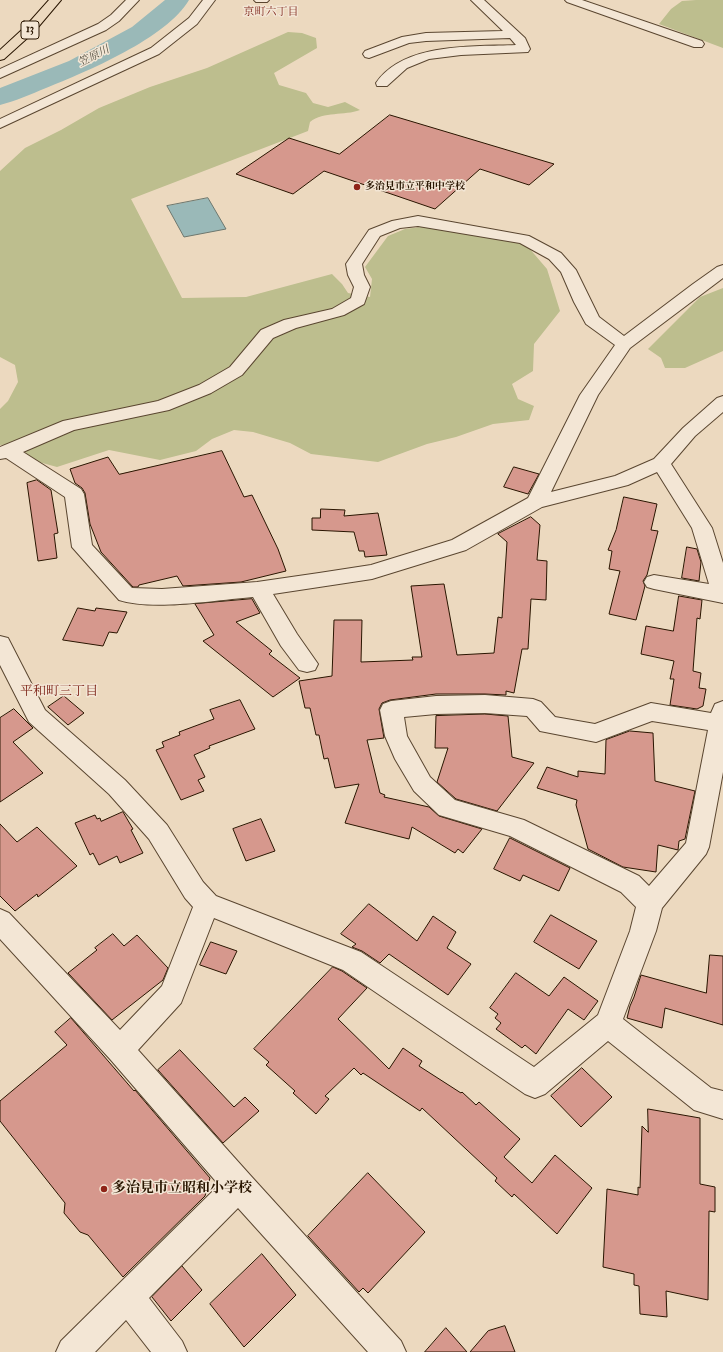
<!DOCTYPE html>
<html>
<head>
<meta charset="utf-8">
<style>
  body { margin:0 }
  canvas { display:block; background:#ecd9bf }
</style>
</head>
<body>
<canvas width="723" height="1352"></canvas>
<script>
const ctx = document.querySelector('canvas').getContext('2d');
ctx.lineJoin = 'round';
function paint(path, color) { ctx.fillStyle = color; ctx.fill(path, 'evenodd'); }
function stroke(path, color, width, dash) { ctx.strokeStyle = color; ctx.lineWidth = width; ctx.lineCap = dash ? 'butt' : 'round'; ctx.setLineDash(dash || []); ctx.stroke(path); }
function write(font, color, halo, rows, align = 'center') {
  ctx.font = font + ' "IM FELL Double Pica","Noto Serif JP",serif'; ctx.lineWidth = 3; ctx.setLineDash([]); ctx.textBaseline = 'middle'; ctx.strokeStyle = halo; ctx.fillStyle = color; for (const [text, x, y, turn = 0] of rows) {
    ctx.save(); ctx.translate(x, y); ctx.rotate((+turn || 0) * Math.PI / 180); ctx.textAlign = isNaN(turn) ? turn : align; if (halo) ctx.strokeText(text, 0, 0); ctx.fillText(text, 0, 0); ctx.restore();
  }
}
paint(new Path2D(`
  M 696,0 L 723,0 L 723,48 L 659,24 L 671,9 L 682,1 Z
  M 288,32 L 302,33 L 316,38 L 317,48 L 274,73 L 279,85 L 306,93 L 313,103 L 328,107 L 345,102 L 360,110 C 344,116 324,111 310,122 L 308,131 L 131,199 L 182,298 L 246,297 L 332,274 L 342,284 L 348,293 L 370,297 L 372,279 L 365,267 L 388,236 L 405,229 L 421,227 L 515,241 L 529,248 L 547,269 L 560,311 L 534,344 L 533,371 L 512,384 L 518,399 L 534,406 L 529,420 L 493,424 L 456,437 L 427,444 L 378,462 L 311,454 L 290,443 L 253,432 L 234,430 L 212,439 L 196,451 L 160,460 L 109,450 L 57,467 L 35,461 L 16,444 L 0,445 L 0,409 L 8,401 L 18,382 L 15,365 L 0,357 L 0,171 L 25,148 L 61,130 L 99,108 L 150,87 L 207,68 Z
  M 723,288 L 723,351 L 685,368 L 665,368 L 661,358 L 648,349 L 700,297 Z`), '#bdbe8e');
const water = new Path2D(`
  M 208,198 L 226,229 L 184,237 L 167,206 Z`);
paint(water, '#9ab9b8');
stroke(water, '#6d776e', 1);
paint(new Path2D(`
  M 189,0 C 167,38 86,72 46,88 C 31,94 16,101 0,105 L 0,88 L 69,61 L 132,27 L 165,0 Z`), '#9ab9b8');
const building = new Path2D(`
  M 390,115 L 554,164 L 529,185 L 480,169 L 435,209 L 324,171 L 293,194 L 236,174 L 289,138 L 339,154 Z
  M 222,451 L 244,497 L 252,495 L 278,549 L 286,571 L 241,582 L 183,586 L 177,576 L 139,585 L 138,587 L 133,587 L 101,552 L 90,524 L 85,493 L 82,488 L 75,483 L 70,469 L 108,457 L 119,474 Z
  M 514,467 L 539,474 L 528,494 L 504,487 Z
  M 37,480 L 51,490 L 58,533 L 54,534 L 57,558 L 38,561 L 27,483 Z
  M 624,497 L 657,504 L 651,530 L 658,531 L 647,575 L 643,581 L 645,586 L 636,620 L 609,614 L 620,571 L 609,569 L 612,551 L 608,550 L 616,530 Z
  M 321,509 L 345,510 L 344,516 L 378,513 L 387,555 L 365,557 L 364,551 L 359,551 L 354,532 L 312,530 L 312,518 L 320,518 Z
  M 531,517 L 540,525 L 537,560 L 547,561 L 546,600 L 531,599 L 528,649 L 522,649 L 514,693 L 506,691 L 506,695 L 485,694 L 436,694 L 390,700 L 382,703 L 379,709 L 384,738 L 367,740 L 380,793 L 385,795 L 384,797 L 429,807 L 439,816 L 482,829 L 463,853 L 458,849 L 455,853 L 412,827 L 409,839 L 345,823 L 359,784 L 335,788 L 328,758 L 324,759 L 319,735 L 316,735 L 310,708 L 305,708 L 299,681 L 332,676 L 334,620 L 362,620 L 361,662 L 413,660 L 412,657 L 422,657 L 411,586 L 444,584 L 457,655 L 494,653 L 498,617 L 502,618 L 507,542 L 498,534 Z
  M 687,547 L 697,549 L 701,562 L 699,581 L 682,578 Z
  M 679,596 L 702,600 L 700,619 L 697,618 L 693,671 L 701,673 L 699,688 L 706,689 L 703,706 L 697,709 L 670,705 L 674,679 L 670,679 L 674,661 L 641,654 L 646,626 L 673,631 Z
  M 252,599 L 260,613 L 236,622 L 272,651 L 269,654 L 300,678 L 273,697 L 203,641 L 214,635 L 195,604 Z
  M 78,608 L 95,611 L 96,608 L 127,612 L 117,633 L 109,632 L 103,646 L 63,640 Z
  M 64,696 L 84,713 L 68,725 L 48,707 Z
  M 240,700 L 255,729 L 209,746 L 210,748 L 194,755 L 205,777 L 198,780 L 204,791 L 181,800 L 156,750 L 164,747 L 162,742 L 180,735 L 179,732 L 214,719 L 210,710 Z
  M 14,709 L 33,728 L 13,742 L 43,773 L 0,802 L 0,718 Z
  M 485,714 L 508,716 L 512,757 L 534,763 L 497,811 L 456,799 L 437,782 L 448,748 L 435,748 L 436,716 Z
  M 630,731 L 653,733 L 655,781 L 695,791 L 685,839 L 679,841 L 678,850 L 658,845 L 656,872 L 623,867 L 588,849 L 576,805 L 577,800 L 537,788 L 547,767 L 578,777 L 578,771 L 605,774 L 606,740 Z
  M 123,812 L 133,829 L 131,830 L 143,853 L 120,863 L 117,856 L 99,865 L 93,853 L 90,855 L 75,823 L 95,815 L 97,819 L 100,818 L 101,821 Z
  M 261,819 L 275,851 L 246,861 L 233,829 Z
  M 0,824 L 17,842 L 37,827 L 77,866 L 38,897 L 37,894 L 15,911 L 0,896 Z
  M 510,838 L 570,868 L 559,891 L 523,875 L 520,881 L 494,869 Z
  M 369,904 L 417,941 L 433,916 L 456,932 L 447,948 L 471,964 L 448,995 L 389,954 L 380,963 L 362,951 L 352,947 L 356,944 L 341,934 Z
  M 551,915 L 597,941 L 579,969 L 534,942 Z
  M 113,934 L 124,946 L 137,935 L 168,968 L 163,980 L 112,1020 L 68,973 L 97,950 L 95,948 Z
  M 211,942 L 237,951 L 226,974 L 200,965 Z
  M 710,955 L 723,956 L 723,1025 L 665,1008 L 662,1028 L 627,1018 L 630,1006 L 634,997 L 641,975 L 706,993 Z
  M 333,967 L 342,971 L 367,988 L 338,1019 L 389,1069 L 403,1048 L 422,1061 L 419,1066 L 461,1093 L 462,1092 L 476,1105 L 479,1102 L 520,1139 L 504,1157 L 532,1183 L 555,1155 L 592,1188 L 557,1234 L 514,1194 L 512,1197 L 495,1181 L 497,1178 L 422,1108 L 420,1111 L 363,1073 L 361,1075 L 354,1068 L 325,1096 L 329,1099 L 316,1114 L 293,1093 L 295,1091 L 266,1065 L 269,1062 L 254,1049 Z
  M 516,973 L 549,996 L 564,977 L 598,1001 L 584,1020 L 568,1009 L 536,1054 L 525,1045 L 522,1048 L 496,1029 L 501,1023 L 495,1018 L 498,1014 L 490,1008 Z
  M 71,1018 L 134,1091 L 135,1090 L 210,1178 L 205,1196 L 123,1277 L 88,1235 L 80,1232 L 64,1213 L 65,1203 L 0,1121 L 0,1101 L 67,1045 L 55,1032 Z
  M 180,1050 L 234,1107 L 245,1097 L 259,1111 L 223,1143 L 158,1070 Z
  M 582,1068 L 612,1097 L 581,1127 L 551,1096 Z
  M 648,1109 L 700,1118 L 700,1184 L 715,1187 L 715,1212 L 709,1211 L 708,1300 L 666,1291 L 667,1317 L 640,1314 L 639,1286 L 634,1285 L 634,1274 L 603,1267 L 607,1189 L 638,1195 L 638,1187 L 640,1188 L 642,1126 L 648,1132 Z
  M 368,1173 L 425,1232 L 368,1293 L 363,1288 L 359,1292 L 308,1236 Z
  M 262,1254 L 296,1295 L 244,1347 L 210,1304 Z
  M 182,1266 L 202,1290 L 171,1321 L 152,1297 Z
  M 505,1326 L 515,1352 L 470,1352 L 488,1331 Z
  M 446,1328 L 467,1352 L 425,1352 Z`);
paint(building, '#d6988d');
stroke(building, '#291500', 1);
const minor = new Path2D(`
  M 126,0 L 139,0 L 119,21 L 106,30 L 0,78 L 0,69 L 98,24 L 111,15 Z
  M 203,0 L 215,0 L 197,24 L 159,54 L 0,128 L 0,119 L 151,48 L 189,18 Z
  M 254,0 L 269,0 L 267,2 L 256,2 Z
  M 471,0 L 484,0 L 525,38 L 530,49 L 528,52 L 461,55 L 429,59 L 407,68 L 387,86 L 377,86 L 376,83 C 404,42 473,47 516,45 L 510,38 L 426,41 L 409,43 L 369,58 L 365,57 L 363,54 L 365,51 L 402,37 L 426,33 L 503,31 Z
  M 565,0 L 582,0 L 702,41 L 704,44 L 702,47 L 694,47 L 567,2 Z
  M 418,216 L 529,236 L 561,253 L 576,270 L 599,317 L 624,336 L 693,284 L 717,267 L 723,265 L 723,278 L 630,348 L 598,395 L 551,492 L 615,476 L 654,459 L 683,428 L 717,398 L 723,396 L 723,412 L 695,436 L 671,464 L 712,528 L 723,563 L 723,603 L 654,589 L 647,587 L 644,582 L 647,577 L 654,575 L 709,584 L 692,528 L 657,472 L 628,485 L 542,507 L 466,550 L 372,579 L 273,594 L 297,634 L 318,664 L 315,670 L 307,672 L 299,670 L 281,646 L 253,597 C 216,600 153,611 119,600 L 72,547 L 65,497 L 6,458 L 0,459 L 0,447 L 63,421 L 158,401 L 199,385 L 230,367 L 261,330 L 284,320 L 332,309 L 351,298 L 354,287 L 348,275 L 346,264 L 369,230 L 392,221 ZM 418,226 L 520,243 L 549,259 L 561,272 L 574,302 L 586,324 L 615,345 L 580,395 L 528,498 L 452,540 L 371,565 L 319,573 L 257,582 L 162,589 L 132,588 L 92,545 L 84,494 L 81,489 L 23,452 L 74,430 L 169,410 L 211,393 L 242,375 L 273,338 L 296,328 L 344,315 L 364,304 L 370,287 L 364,275 L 362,264 L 380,236 L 400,228 Z
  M 0,636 L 8,638 L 45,710 L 125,780 L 167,825 L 203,882 L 216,896 L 361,952 L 534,1067 L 598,1015 L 630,931 L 636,907 L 621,892 L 510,836 L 439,815 L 414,791 L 395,759 L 385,736 L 380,710 L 383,704 L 391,701 L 436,696 L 485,695 L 533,699 L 541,702 L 555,717 L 595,724 L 651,703 L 711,713 L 715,704 L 723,701 L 723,772 L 709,847 L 706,854 L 662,908 L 656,931 L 623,1019 L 711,1088 L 723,1091 L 723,1119 L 694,1110 L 608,1041 L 545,1094 L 535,1098 L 525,1094 L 343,970 L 214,918 L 181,1003 L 138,1050 L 250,1175 L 401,1341 L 406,1352 L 368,1352 L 238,1208 L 149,1298 L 182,1341 L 187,1352 L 151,1352 L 126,1320 L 95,1352 L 56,1352 L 61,1341 L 219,1185 L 110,1059 L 0,939 L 0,909 L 9,913 L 120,1030 L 162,986 L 193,907 L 185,898 L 149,839 L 109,794 L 29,722 L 0,665 ZM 485,713 L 527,716 L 540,731 L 596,742 L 652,721 L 708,730 L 686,843 L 649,886 L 639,876 L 524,820 L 455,800 L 430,777 L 407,736 L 404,717 L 436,714 Z`);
const primary = new Path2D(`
  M 49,0 L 61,0 L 34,32 L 4,59 L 0,60 L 0,50 L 25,27 Z`);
stroke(minor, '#5a4630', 2);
stroke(primary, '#291500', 2);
paint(minor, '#f3e6d5');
paint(primary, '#ecd9bf');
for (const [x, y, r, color] of [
  [357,187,4,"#8f2418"],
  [104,1189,4,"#8f2418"]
]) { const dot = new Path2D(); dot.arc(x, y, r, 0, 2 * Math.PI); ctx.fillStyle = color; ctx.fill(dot); stroke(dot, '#f3e6d5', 1.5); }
write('bold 10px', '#291500', '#f3e6d5', [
  ["多治見市立平和中学校",365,187]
], 'left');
write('11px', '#7a1f14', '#f3e6d5', [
  ["京町六丁目",271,13]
]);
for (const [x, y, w] of [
  [30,30,18]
]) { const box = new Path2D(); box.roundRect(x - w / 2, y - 9, w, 18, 3); ctx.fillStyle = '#f3e6d5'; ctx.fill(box); stroke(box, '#291500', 1); }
write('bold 11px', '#291500', null, [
  ["13",30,30]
]);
write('italic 11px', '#514e40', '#f3e6d5', [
  ["笠原川",94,57,-27]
]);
write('13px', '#7a1f14', '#f3e6d5', [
  ["平和町三丁目",59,692]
]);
write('bold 14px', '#291500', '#f3e6d5', [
  ["多治見市立昭和小学校",112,1189]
], 'left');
</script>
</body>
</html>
